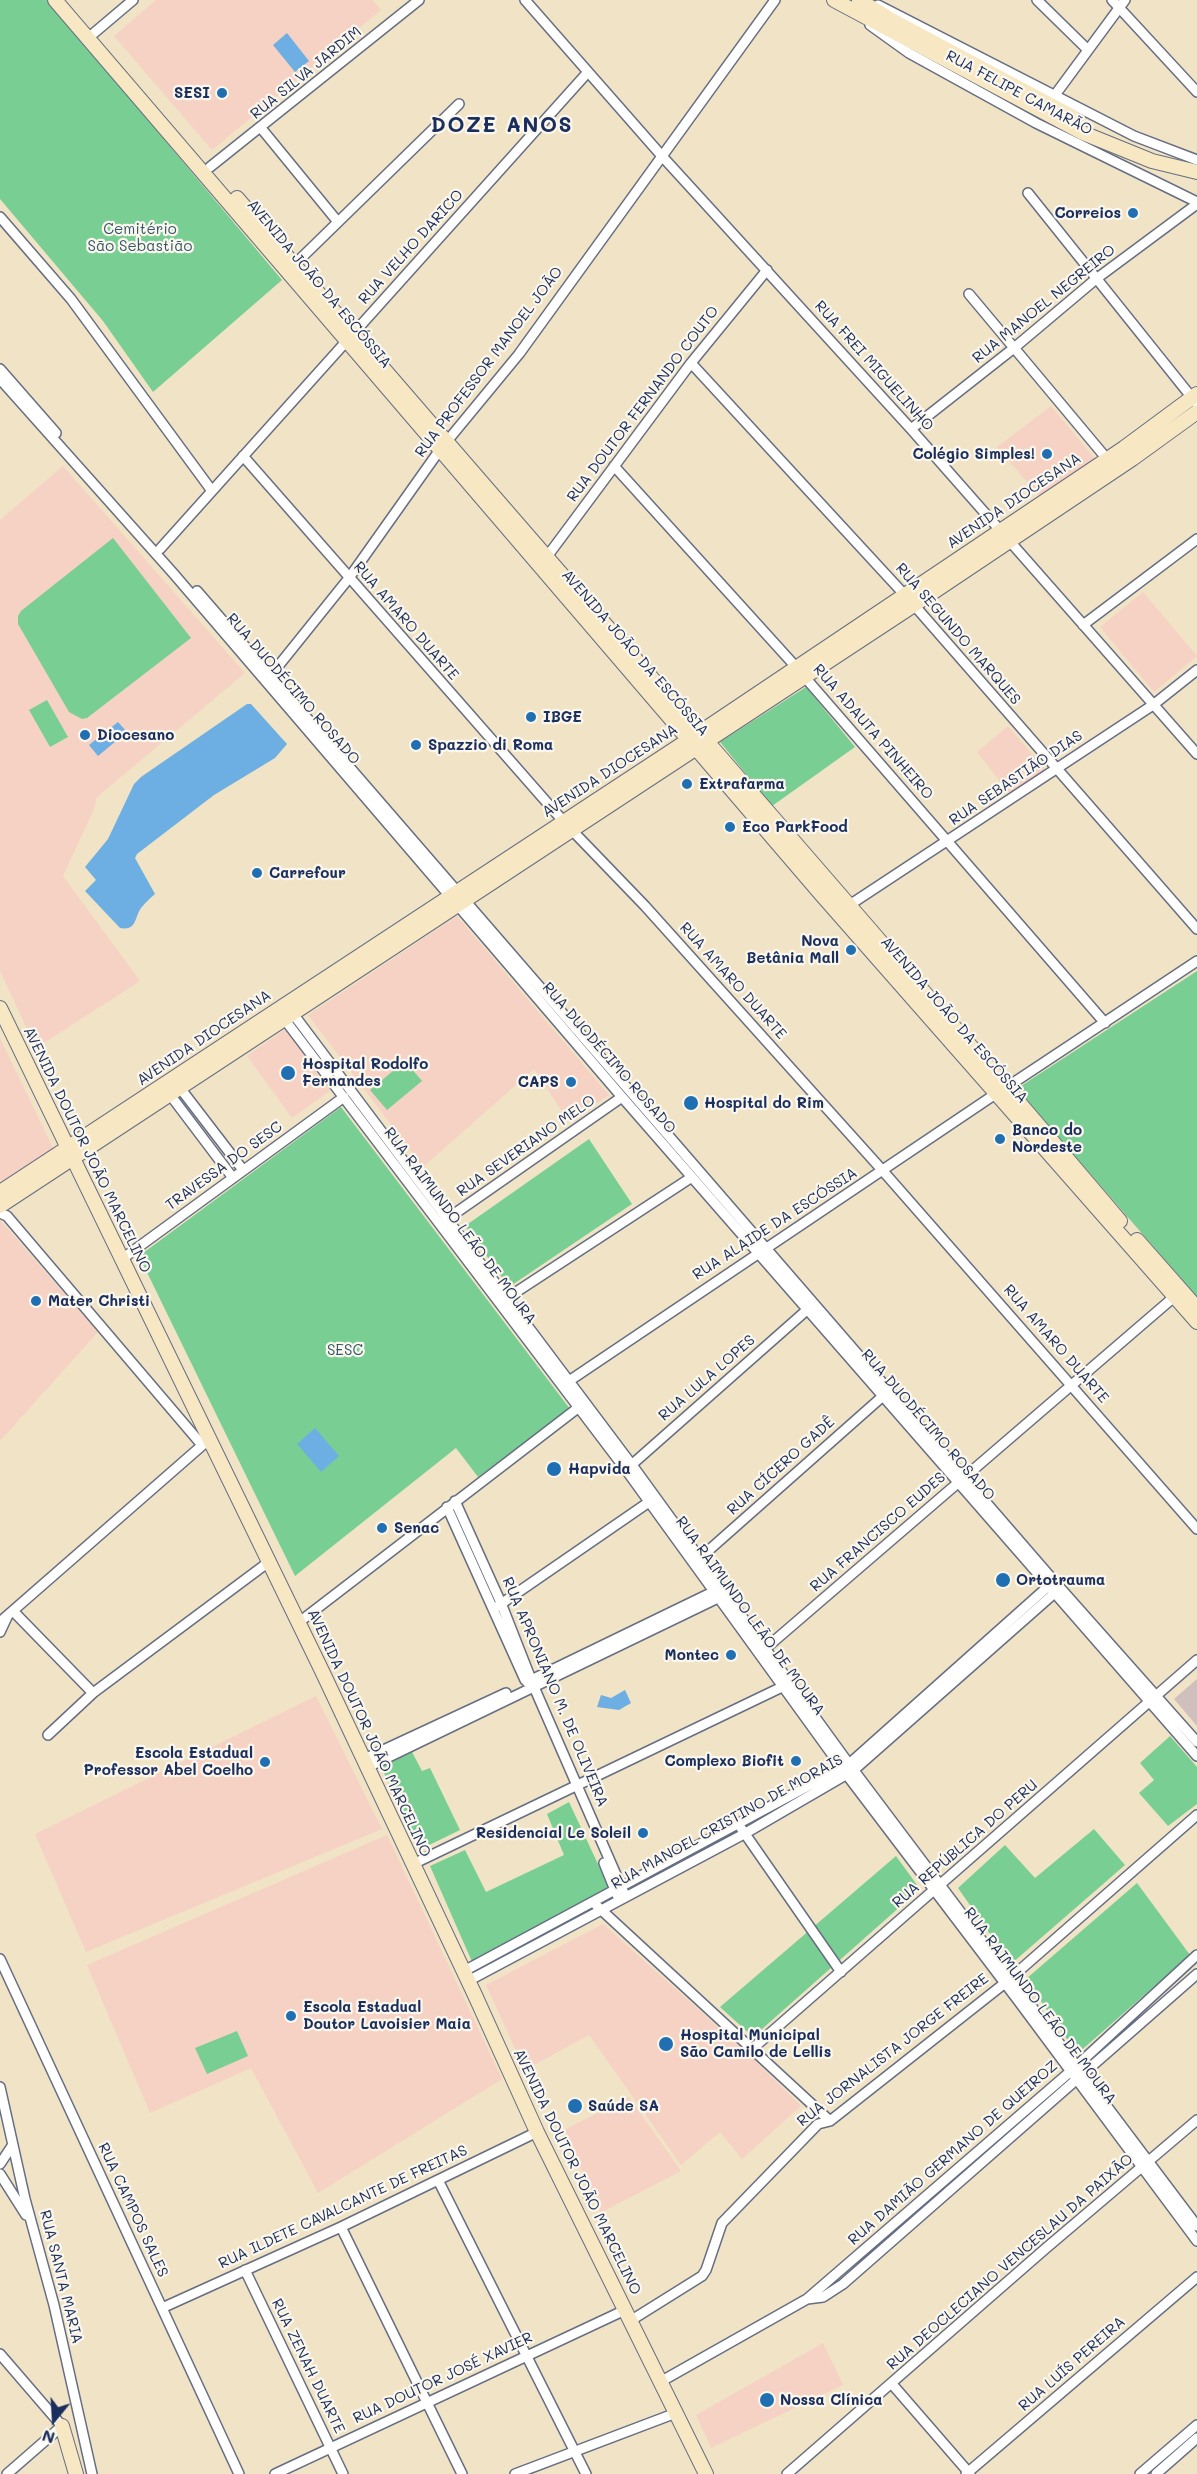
<!DOCTYPE html>
<html>
<head>
<meta charset="utf-8">
<style>
  body { margin:0 }
  #map { position:relative; width:1197px; height:2474px; overflow:hidden; background:#f0e3c6; font-family:Mali,sans-serif }
  canvas { display:block }
  .north { position:absolute; left:24px; top:2390px; width:60px; height:60px; -webkit-text-stroke:4px #fbf7ec; paint-order:stroke; rotate:198deg; font-size:16px; font-weight:700; line-height:24px; text-align:center; color:#1b2f5e }
  .north::after { content:''; display:block; margin:auto; width:21px; height:27px; background:#1b2f5e; clip-path:polygon(50% 0,100% 100%,50% 72%,0 100%) }
</style>
</head>
<body>
<div id="map">
<canvas width="1197" height="2474"></canvas>
<div class="north">N</div>
</div>
<script>
const ctx = document.querySelector('canvas').getContext('2d');
ctx.lineJoin = 'round';
function paint(path, color) { ctx.fillStyle = color; ctx.fill(path, 'evenodd'); }
function stroke(path, color, width, dash) { ctx.strokeStyle = color; ctx.lineWidth = width; ctx.lineCap = dash ? 'butt' : 'round'; ctx.setLineDash(dash || []); ctx.stroke(path); }
function write(font, color, halo, rows, align = 'center') {
  ctx.font = font + ' Mali,sans-serif'; ctx.lineWidth = 4.5; ctx.setLineDash([]); ctx.textBaseline = 'middle'; ctx.strokeStyle = halo; ctx.fillStyle = color; for (const [text, x, y, turn = 0] of rows) {
    ctx.save(); ctx.translate(x, y); ctx.rotate((+turn || 0) * Math.PI / 180); ctx.textAlign = isNaN(turn) ? turn : align; if (halo) ctx.strokeText(text, 0, 0); ctx.fillText(text, 0, 0); ctx.restore();
  }
}
paint(new Path2D(`
  M 156,0 L 372,0 L 381,10 L 212,150 L 114,36 Z
  M 1051,406 L 1096,460 L 1041,498 L 997,447 Z
  M 63,466 L 245,673 L 97,797 L 94,809 L 63,876 L 140,981 L 36,1048 L 0,971 L 0,520 Z
  M 1143,592 L 1197,656 L 1154,692 L 1100,627 Z
  M 1008,726 L 1045,769 L 1010,794 L 977,752 Z
  M 457,916 L 609,1095 L 569,1122 L 534,1069 L 423,1167 L 308,1015 Z
  M 285,1029 L 330,1091 L 292,1118 L 247,1056 Z
  M 0,1038 L 53,1148 L 2,1182 L 0,1180 Z
  M 0,1220 L 98,1332 L 0,1441 Z
  M 316,1696 L 382,1829 L 86,1952 L 35,1834 Z
  M 387,1835 L 502,2079 L 318,2193 L 251,2068 L 150,2113 L 87,1965 Z
  M 603,1924 L 746,2052 L 801,2106 L 742,2159 L 720,2132 L 681,2165 L 589,2035 L 525,2070 L 486,1985 Z
  M 629,2097 L 681,2171 L 600,2213 L 564,2130 Z
  M 823,2343 L 843,2385 L 711,2448 L 696,2415 Z`), '#f6d2c4');
paint(new Path2D(`
  M 1197,1679 L 1197,1726 L 1174,1699 Z`), '#d1bfbe');
paint(new Path2D(`
  M 0,0 L 47,0 L 282,280 L 153,392 L 103,321 L 0,199 Z
  M 113,538 L 191,638 L 87,718 L 82,719 L 69,712 L 18,624 L 18,616 L 21,611 Z
  M 806,687 L 855,747 L 772,806 L 720,742 Z
  M 47,700 L 68,737 L 50,747 L 29,710 Z
  M 1197,971 L 1197,1297 L 1021,1094 L 1021,1086 Z
  M 405,1061 L 422,1081 L 387,1110 L 370,1090 Z
  M 341,1107 L 570,1409 L 478,1477 L 456,1448 L 295,1576 L 139,1256 Z
  M 589,1139 L 632,1204 L 509,1287 L 465,1226 Z
  M 1170,1736 L 1197,1767 L 1197,1804 L 1168,1826 L 1139,1793 L 1154,1780 L 1140,1763 Z
  M 412,1752 L 422,1771 L 430,1768 L 460,1830 L 421,1849 L 381,1767 Z
  M 569,1802 L 611,1892 L 473,1964 L 430,1866 L 465,1850 L 486,1892 L 564,1855 L 547,1814 Z
  M 1094,1829 L 1125,1865 L 1011,1964 L 958,1888 L 1005,1845 L 1035,1878 Z
  M 896,1856 L 920,1889 L 753,2037 L 720,2007 Z
  M 1137,1883 L 1190,1955 L 1077,2054 L 1026,1979 Z
  M 237,2031 L 248,2056 L 207,2074 L 195,2048 Z`), '#79cf93');
paint(new Path2D(`
  M 287,33 L 309,61 L 295,72 L 273,45 Z
  M 247,704 L 251,704 L 287,744 L 275,758 L 214,795 L 137,854 L 135,858 L 155,894 C 150,898 145,903 141,908 C 134,918 137,931 120,928 L 85,891 L 96,880 L 85,867 L 108,839 L 134,784 L 141,777 Z
  M 118,722 L 127,732 L 98,756 L 89,745 Z
  M 315,1428 L 339,1456 L 321,1472 L 297,1444 Z
  M 625,1690 L 631,1703 L 619,1710 L 597,1707 L 601,1695 L 611,1698 Z`), '#6dafe2');
const street = new Path2D(`
  M 525,0 L 661,155 L 911,429 L 1197,754
  M 1037,0 L 1088,50
  M 1112,0 L 1197,92
  M 878,5 L 1134,136 L 1197,160
  M 870,25 L 909,53 L 1036,123 L 1197,202
  M 94,33 L 133,0
  M 1055,95 L 1125,0
  M 261,128 L 338,222
  M 210,167 L 419,0
  M 1028,193 L 1197,404
  M 0,217 L 71,299 L 212,491
  M 294,265 L 459,104
  M 969,294 L 1107,459
  M 691,363 L 914,605 L 1197,929
  M 0,369 L 56,433
  M 0,379 L 173,573 L 622,1097 L 1197,1756
  M 911,429 L 1014,348 L 1096,279 L 1197,204
  M 243,456 L 564,822 L 645,906 L 883,1171 L 1197,1529
  M 614,466 L 796,667 L 1105,1023
  M 160,549 L 588,72
  M 546,558 L 691,363 L 767,270
  M 197,591 L 1054,1581 L 1197,1742
  M 1083,625 L 1197,539
  M 267,680 L 349,578 L 439,451 L 519,354 L 775,0
  M 848,906 L 1153,705 L 1197,670
  M 291,1011 L 635,1469 L 849,1764 L 1197,2226
  M 282,1016 L 629,1474 L 847,1775 L 1017,1999 L 1197,2241
  M 177,1084 L 243,1170
  M 1007,1087 L 1197,961
  M 168,1092 L 233,1178
  M 0,1213 L 7,1216 L 202,1445
  M 447,1219 L 622,1097
  M 122,1259 L 344,1097
  M 507,1298 L 692,1177
  M 569,1381 L 997,1093
  M 628,1468 L 808,1309
  M 455,1501 L 501,1603 L 534,1687 L 624,1893
  M 447,1507 L 525,1680
  M 700,1558 L 883,1396
  M 498,1606 L 649,1502
  M 13,1611 L 93,1693
  M 0,1622 L 206,1442
  M 298,1623 L 583,1404
  M 0,1632 L 7,1617
  M 766,1648 L 1174,1297
  M 527,1682 L 719,1589
  M 48,1735 L 93,1693 L 270,1561
  M 364,1759 L 506,1693
  M 368,1767 L 722,1596
  M 741,1828 L 841,1972
  M 604,1863 L 617,1895
  M 413,1864 L 782,1687
  M 596,1905 L 830,2121
  M 0,1959 L 239,2474
  M 464,1971 L 849,1764 L 1052,1583
  M 468,1981 L 744,1834 L 854,1770 L 1058,1590
  M 752,2049 L 1197,1660
  M 0,2087 L 25,2199 L 54,2305 L 92,2474
  M 0,2164 L 12,2146
  M 0,2174 L 26,2215
  M 438,2180 L 586,2474
  M 341,2227 L 462,2474
  M 245,2270 L 343,2474
  M 807,2299 L 823,2297 L 843,2284 L 1197,1974
  M 162,2308 L 341,2227 L 537,2132
  M 630,2321 L 702,2276 L 706,2270 L 722,2223 L 818,2124 L 830,2121 L 1005,1983 L 1197,1815
  M 0,2354 L 62,2426 L 7,2474
  M 660,2382 L 807,2299 L 1071,2071 L 1197,1955
  M 892,2384 L 970,2474
  M 275,2474 L 625,2310
  M 515,2474 L 676,2413
  M 787,2474 L 1045,2249 L 1197,2120
  M 966,2474 L 1197,2277
  M 1140,2474 L 1197,2425
  M 1156,2474 L 1197,2438`);
const secondary = new Path2D(`
  M 55,0 L 820,893 L 1197,1322
  M 834,0 L 1083,133 L 1152,161 L 1197,172
  M 859,0 L 895,22 L 1073,117
  M 237,198 C 529,541 829,877 1120,1221
  M 0,1008 L 322,1671 L 474,1993 L 537,2132 L 706,2474
  M 0,1192 L 699,733 L 1124,448 L 1197,394
  M 0,1206 L 914,605 L 1132,459 L 1197,412
  M 1137,1240 L 1197,1308
  M 62,2426 L 76,2474`);
stroke(street, '#666e82', 12);
stroke(secondary, '#666e82', 16);
stroke(street, '#fff', 9);
stroke(secondary, '#f7e8c3', 14);
for (const [x, y, r, color] of [
  [222,93,6,"#1f6fb2"],
  [1133,213,6,"#1f6fb2"],
  [1047,454,6,"#1f6fb2"],
  [531,717,6,"#1f6fb2"],
  [85,735,6,"#1f6fb2"],
  [416,745,6,"#1f6fb2"],
  [687,784,6,"#1f6fb2"],
  [730,827,6,"#1f6fb2"],
  [257,873,6,"#1f6fb2"],
  [851,950,6,"#1f6fb2"],
  [288,1073,8,"#1f6fb2"],
  [571,1082,6,"#1f6fb2"],
  [691,1103,8,"#1f6fb2"],
  [1000,1139,6,"#1f6fb2"],
  [36,1301,6,"#1f6fb2"],
  [554,1469,8,"#1f6fb2"],
  [382,1528,6,"#1f6fb2"],
  [1003,1580,8,"#1f6fb2"],
  [731,1655,6,"#1f6fb2"],
  [796,1761,6,"#1f6fb2"],
  [265,1762,6,"#1f6fb2"],
  [643,1833,6,"#1f6fb2"],
  [291,2016,6,"#1f6fb2"],
  [666,2044,8,"#1f6fb2"],
  [575,2106,8,"#1f6fb2"],
  [767,2400,8,"#1f6fb2"]
]) { const dot = new Path2D(); dot.arc(x, y, r, 0, 2 * Math.PI); ctx.fillStyle = color; ctx.fill(dot); stroke(dot, '#fbf7ec', 2); }
write('15px', '#1b2f5e', '#fbf7ec', [
  ["RUA SILVA JARDIM",306,73,-39],
  ["RUA FELIPE CAMARÃO",1019,93,28],
  ["RUA VELHO DARICO",411,247,-48],
  ["AVENIDA JOÃO DA ESCÓSSIA",319,284,50],
  ["RUA MANOEL NEGREIRO",1044,304,-39],
  ["RUA PROFESSOR MANOEL JOÃO",489,362,-53],
  ["RUA FREI MIGUELINHO",874,366,48],
  ["RUA DOUTOR FERNANDO COUTO",643,404,-53],
  ["AVENIDA DIOCESANA",1014,501,-34],
  ["RUA AMARO DUARTE",406,621,49],
  ["RUA SEGUNDO MARQUES",958,634,49],
  ["AVENIDA JOÃO DA ESCÓSSIA",635,653,49],
  ["RUA DUODÉCIMO ROSADO",293,689,49],
  ["RUA ADAUTA PINHEIRO",873,732,49],
  ["AVENIDA DIOCESANA",610,771,-33],
  ["RUA SEBASTIÃO DIAS",1016,778,-34],
  ["RUA AMARO DUARTE",733,981,48],
  ["AVENIDA JOÃO DA ESCÓSSIA",954,1020,49],
  ["AVENIDA DIOCESANA",204,1038,-34],
  ["RUA DUODÉCIMO ROSADO",609,1058,49],
  ["RUA SEVERIANO MELO",526,1146,-35],
  ["AVENIDA DOUTOR JOÃO MARCELINO",87,1150,64],
  ["TRAVESSA DO SESC",224,1166,-36],
  ["RUA ALAIDE DA ESCÓSSIA",775,1224,-33],
  ["RUA RAIMUNDO LEÃO DE MOURA",460,1226,53],
  ["RUA AMARO DUARTE",1056,1344,49],
  ["RUA LULA LOPES",707,1378,-41],
  ["RUA DUODÉCIMO ROSADO",928,1425,49],
  ["RUA CÍCERO GADÊ",781,1466,-42],
  ["RUA FRANCISCO EUDES",878,1532,-41],
  ["RUA RAIMUNDO LEÃO DE MOURA",750,1616,54],
  ["RUA APRONIANO M. DE OLIVEIRA",555,1692,67],
  ["AVENIDA DOUTOR JOÃO MARCELINO",369,1733,65],
  ["RUA MANOEL CRISTINO DE MORAIS",727,1822,-29],
  ["RUA REPÚBLICA DO PERU",965,1844,-41],
  ["RUA RAIMUNDO LEÃO DE MOURA",1040,2006,53],
  ["RUA JORNALISTA JORGE FREIRE",893,2050,-38],
  ["RUA DAMIÃO GERMANO DE QUEIROZ",953,2153,-41],
  ["AVENIDA DOUTOR JOÃO MARCELINO",577,2172,64],
  ["RUA ILDETE CAVALCANTE DE FREITAS",343,2207,-25],
  ["RUA CAMPOS SALES",133,2210,65],
  ["RUA DEOCLECIANO VENCESLAU DA PAIXÃO",1010,2262,-41],
  ["RUA SANTA MARIA",61,2277,76],
  ["RUA LUÍS PEREIRA",1072,2364,-41],
  ["RUA ZENAH DUARTE",308,2366,64],
  ["RUA DOUTOR JOSÉ XAVIER",443,2378,-25]
]);
write('bold 15px', '#1b2f5e', '#fbf7ec', [
  ["SESI",210,93,"right"],
  ["Correios",1121,213,"right"],
  ["Colégio Simples!",1035,454,"right"],
  ["IBGE",543,717],
  ["Diocesano",97,735],
  ["Spazzio di Roma",428,745],
  ["Extrafarma",699,784],
  ["Eco ParkFood",742,827],
  ["Carrefour",269,873],
  ["Nova",839,941,"right"],
  ["Betânia Mall",839,958,"right"],
  ["Hospital Rodolfo",302,1064],
  ["Fernandes",302,1081],
  ["CAPS",559,1082,"right"],
  ["Hospital do Rim",704,1103],
  ["Banco do",1012,1130],
  ["Nordeste",1012,1147],
  ["Mater Christi",48,1301],
  ["Hapvida",568,1469],
  ["Senac",394,1528],
  ["Ortotrauma",1016,1580],
  ["Montec",719,1655,"right"],
  ["Escola Estadual",253,1753,"right"],
  ["Professor Abel Coelho",253,1770,"right"],
  ["Complexo Biofit",784,1761,"right"],
  ["Residencial Le Soleil",631,1833,"right"],
  ["Escola Estadual",303,2007],
  ["Doutor Lavoisier Maia",303,2024],
  ["Hospital Municipal",680,2035],
  ["São Camilo de Lellis",680,2052],
  ["Saúde SA",588,2106],
  ["Nossa Clínica",780,2400]
], 'left');
write('15px', '#32576b', '#fbf7ec', [
  ["Cemitério",140,229],
  ["São Sebastião",140,246],
  ["SESC",345,1350]
]);
ctx.letterSpacing = '1.5px';
write('bold 21px', '#1b2f5e', '#fbf7ec', [
  ["DOZE ANOS",502,126]
]);
ctx.letterSpacing = '0px';
</script>
</body>
</html>
